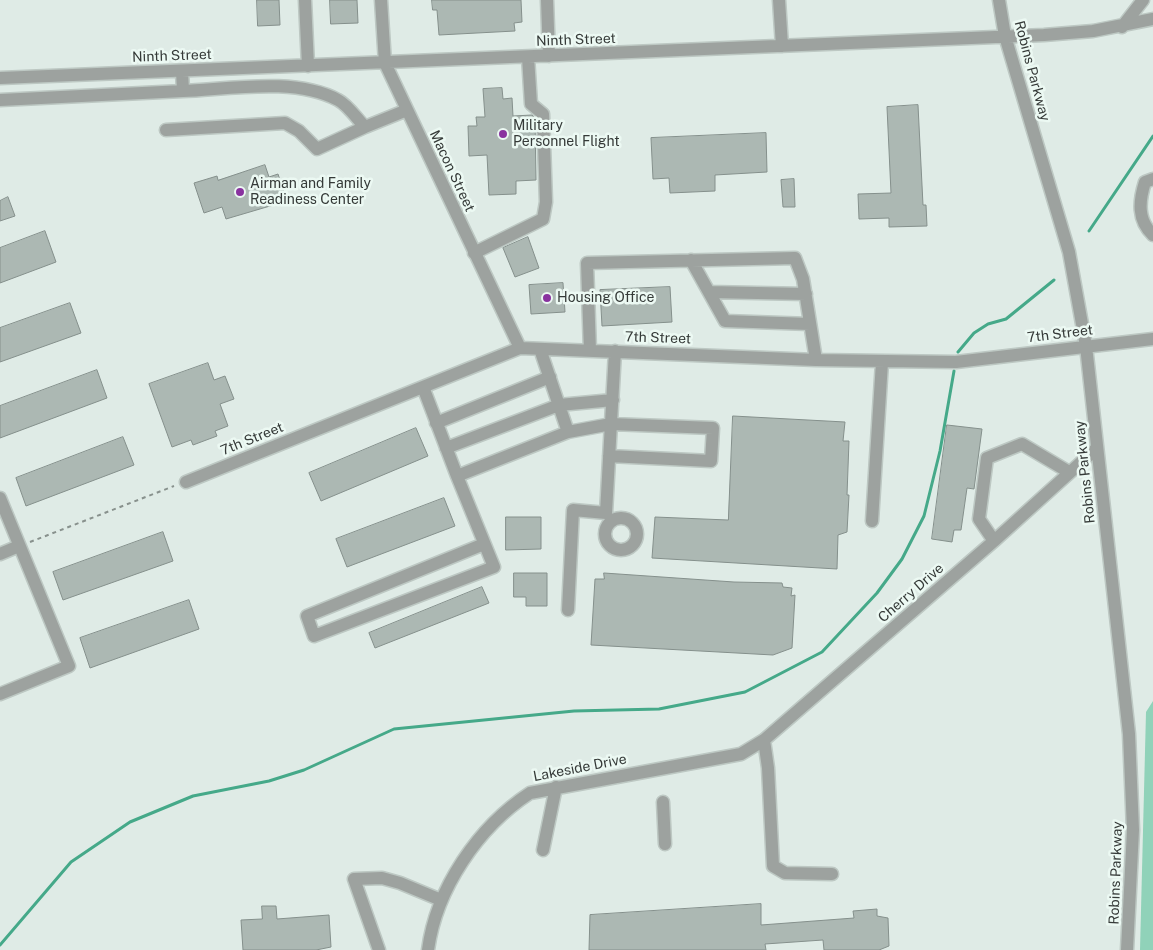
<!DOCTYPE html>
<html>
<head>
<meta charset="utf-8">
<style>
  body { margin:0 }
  canvas { display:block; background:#dfebe6 }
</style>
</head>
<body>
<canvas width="1153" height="950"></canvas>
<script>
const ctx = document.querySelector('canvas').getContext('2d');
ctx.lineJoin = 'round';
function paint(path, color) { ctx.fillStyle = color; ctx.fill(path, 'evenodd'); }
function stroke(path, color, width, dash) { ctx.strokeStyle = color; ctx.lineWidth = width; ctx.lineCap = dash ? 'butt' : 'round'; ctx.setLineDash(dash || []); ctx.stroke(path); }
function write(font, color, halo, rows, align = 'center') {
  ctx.font = font + ' "Public Sans",sans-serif'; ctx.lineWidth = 5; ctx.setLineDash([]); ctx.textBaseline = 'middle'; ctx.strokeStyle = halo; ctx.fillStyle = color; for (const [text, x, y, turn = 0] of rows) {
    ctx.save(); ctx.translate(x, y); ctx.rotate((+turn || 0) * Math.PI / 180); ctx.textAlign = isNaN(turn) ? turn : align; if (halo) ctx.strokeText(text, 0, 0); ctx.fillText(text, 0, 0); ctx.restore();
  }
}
paint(new Path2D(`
  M 1153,701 L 1153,950 L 1140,950 L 1146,712 Z`), '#90d2b9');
stroke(new Path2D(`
  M 1089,231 L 1153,136
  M 958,352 L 974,333 L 988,324 L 1006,319 L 1054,280
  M 0,945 L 71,862 L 130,822 L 193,796 L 269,781 L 304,770 L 394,729 L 574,711 L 659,709 L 745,692 L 822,652 L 877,593 L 902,559 L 924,516 L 940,451 L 954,371`), '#45a989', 3);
const building = new Path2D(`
  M 257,0 L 279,0 L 280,25 L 258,26 Z
  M 330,0 L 357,0 L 358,23 L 331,24 Z
  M 432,0 L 521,0 L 522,22 L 514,23 L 515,31 L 439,35 L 437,10 L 433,10 Z
  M 502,88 L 503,99 L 512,98 L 513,116 L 532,115 L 535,118 L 536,180 L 516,181 L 516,194 L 489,195 L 487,155 L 469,156 L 468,126 L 477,126 L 476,117 L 485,117 L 483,89 Z
  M 918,105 L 923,205 L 926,205 L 927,226 L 889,227 L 889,218 L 859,219 L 858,194 L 891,193 L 887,107 Z
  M 766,133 L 767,172 L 715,175 L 715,191 L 670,193 L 669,178 L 653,179 L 651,138 Z
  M 265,165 L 269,177 L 278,174 L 287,201 L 226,219 L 222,207 L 204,213 L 194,183 L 217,176 L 218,180 Z
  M 794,179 L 795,207 L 783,207 L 781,180 Z
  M 8,197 L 15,216 L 0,221 L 0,201 Z
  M 45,231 L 56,262 L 0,283 L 0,248 Z
  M 528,237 L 539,268 L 515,277 L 503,248 Z
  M 563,283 L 565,312 L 531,314 L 529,285 Z
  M 670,287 L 672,322 L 602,326 L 600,290 Z
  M 70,303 L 81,333 L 0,362 L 0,328 Z
  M 208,363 L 214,380 L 225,376 L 234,399 L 220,404 L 228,426 L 215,431 L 217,436 L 193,445 L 191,440 L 172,447 L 149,384 Z
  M 97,370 L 107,398 L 0,438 L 0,406 Z
  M 733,416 L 845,422 L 843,441 L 849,441 L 847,495 L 849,495 L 847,532 L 838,535 L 837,569 L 652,558 L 655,517 L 728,520 Z
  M 947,425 L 982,429 L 974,489 L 967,488 L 961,530 L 954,530 L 952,542 L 932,539 Z
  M 416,428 L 428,456 L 321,501 L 309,473 Z
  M 123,437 L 134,465 L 26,506 L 16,478 Z
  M 444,498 L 455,526 L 347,567 L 336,539 Z
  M 506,517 L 541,517 L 541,549 L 506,550 Z
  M 163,532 L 173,561 L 63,600 L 53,572 Z
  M 514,573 L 547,573 L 547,606 L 526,606 L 526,597 L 514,597 Z
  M 604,573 L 734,582 L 782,583 L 783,587 L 792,588 L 791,596 L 795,595 L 792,648 L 773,655 L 591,645 L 595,579 L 604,579 Z
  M 482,587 L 489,603 L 375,648 L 369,633 Z
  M 189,600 L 199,629 L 90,668 L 80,638 Z
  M 761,904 L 761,925 L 854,918 L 853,911 L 877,909 L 877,916 L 888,918 L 889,946 L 879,950 L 824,950 L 823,940 L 765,944 L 766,950 L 589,950 L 590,915 Z
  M 262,906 L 276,906 L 277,919 L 329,915 L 331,947 L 316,950 L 243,950 L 241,920 L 262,919 Z`);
paint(building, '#acb8b3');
stroke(building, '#85908c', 1);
const minor = new Path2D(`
  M 305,0 L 308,66
  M 381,0 L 385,63 L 520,348
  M 547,0 L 549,56
  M 779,0 L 782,46
  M 999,0 L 1005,36 L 1069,252 L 1086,346 L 1129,734 L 1133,830 L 1127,950
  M 1122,27 L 1143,0
  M 0,78 L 1044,35 L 1093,31 L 1153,19
  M 183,91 C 230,89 295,77 338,100 C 348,105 357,119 365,127 L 407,110
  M 0,100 L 183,91 L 182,71
  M 166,130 L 285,123 L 299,131 L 317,149 L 365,127
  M 1153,179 L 1145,182 C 1139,201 1137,220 1153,235
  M 474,253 L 543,219 L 546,202 L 543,114 L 531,104 L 528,57
  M 691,260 L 725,321 L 810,324
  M 709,292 L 806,294
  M 540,349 L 568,432
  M 590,351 L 587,263 L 795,258 L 803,279 L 816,360
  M 423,387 L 457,476 L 568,432 L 611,424 L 713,428 L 711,461 L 609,456
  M 436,423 L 550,377
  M 446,448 L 559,405 L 613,400
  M 457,476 L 494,567 L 314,636 L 307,616 L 484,544
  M 186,482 L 520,348 L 816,360 L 956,362 L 1153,339
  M 0,498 L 69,666 L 0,694
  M605 534a16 16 0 1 1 32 0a16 16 0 1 1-32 0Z
  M 872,521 L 882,362
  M 994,541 L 979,519 L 987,458 L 1022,444 L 1069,472
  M 0,554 L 19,546
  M 568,610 L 573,510 L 606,513 L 615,351
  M 663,802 L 665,844
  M 543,850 L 556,787
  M 832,874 L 785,873 L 773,866 L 768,768 L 764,740 L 994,541 L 1097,448
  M 379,950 L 354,879 L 382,878 L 400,883 L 441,900
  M 428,950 C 436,889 478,827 530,793 L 741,754 L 764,740`);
stroke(minor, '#bdc8c3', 15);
stroke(new Path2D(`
  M 30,542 L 174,486`), '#88918d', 2, [4, 4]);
stroke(minor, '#9da29f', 12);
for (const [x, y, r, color] of [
  [503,134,5,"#89329f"],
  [240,192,5,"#89329f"],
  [547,298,5,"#89329f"]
]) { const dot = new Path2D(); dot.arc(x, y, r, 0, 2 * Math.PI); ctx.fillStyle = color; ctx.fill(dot); stroke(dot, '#ecf9f3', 2); }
write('14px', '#353a38', '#ecf9f3', [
  ["Ninth Street",576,40,-2],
  ["Ninth Street",172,56,-2],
  ["Robins Parkway",1032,71,75],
  ["Macon Street",452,171,65],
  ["7th Street",1060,334,-7],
  ["7th Street",658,338,2],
  ["7th Street",252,439,-22],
  ["Robins Parkway",1085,472,-96],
  ["Cherry Drive",911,593,-41],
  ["Lakeside Drive",580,768,-11],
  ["Robins Parkway",1116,873,-88]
]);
write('14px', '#353a38', '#ecf9f3', [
  ["Military",513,126],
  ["Personnel Flight",513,142],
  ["Airman and Family",250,184],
  ["Readiness Center",250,200],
  ["Housing Office",557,298]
], 'left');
</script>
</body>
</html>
